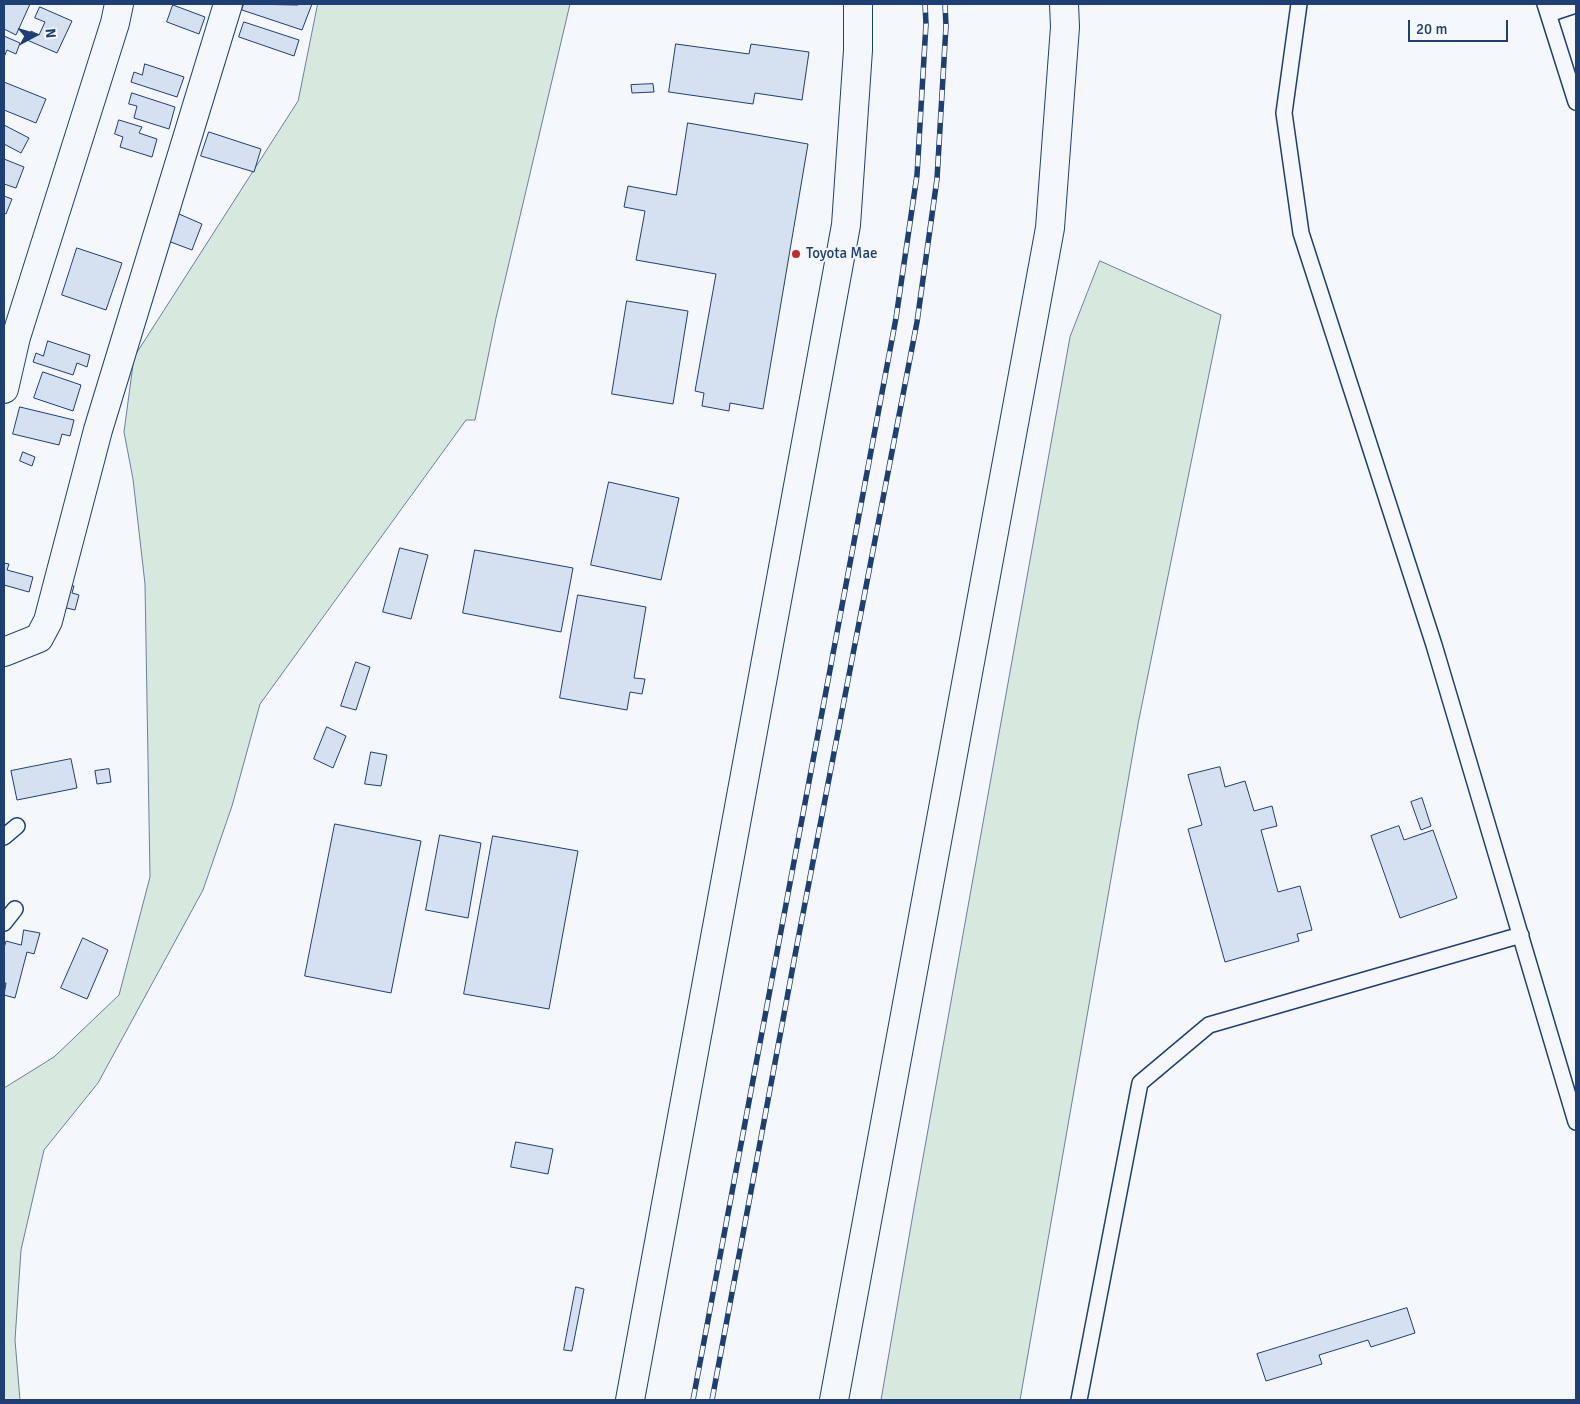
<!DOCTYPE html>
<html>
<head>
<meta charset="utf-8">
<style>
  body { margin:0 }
  #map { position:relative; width:1580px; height:1404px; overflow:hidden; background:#f4f7fb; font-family:Signika,sans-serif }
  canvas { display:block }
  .frame { position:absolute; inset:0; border:5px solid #1d3f73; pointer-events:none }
  .north { position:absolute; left:10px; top:10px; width:50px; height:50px; -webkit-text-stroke:4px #f4f7fb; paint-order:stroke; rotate:84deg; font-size:14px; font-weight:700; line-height:20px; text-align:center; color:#1d3f73 }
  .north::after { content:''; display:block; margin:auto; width:18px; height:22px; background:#1d3f73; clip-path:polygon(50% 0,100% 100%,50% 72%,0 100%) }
  .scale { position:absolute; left:1408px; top:20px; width:100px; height:22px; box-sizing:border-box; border:2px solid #1d3f73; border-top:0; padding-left:6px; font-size:15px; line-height:18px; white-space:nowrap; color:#1d3f73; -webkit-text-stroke:4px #f4f7fb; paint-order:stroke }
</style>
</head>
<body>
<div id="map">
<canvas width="1580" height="1404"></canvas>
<div class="frame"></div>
<div class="north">N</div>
<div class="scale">20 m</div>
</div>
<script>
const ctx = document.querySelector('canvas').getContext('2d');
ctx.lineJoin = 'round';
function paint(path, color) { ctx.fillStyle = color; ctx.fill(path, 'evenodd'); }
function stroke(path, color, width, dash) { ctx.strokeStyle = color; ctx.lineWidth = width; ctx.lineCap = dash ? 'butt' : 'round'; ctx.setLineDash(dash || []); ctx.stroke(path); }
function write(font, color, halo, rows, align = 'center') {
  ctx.font = font + ' Signika,sans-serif'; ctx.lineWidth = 4; ctx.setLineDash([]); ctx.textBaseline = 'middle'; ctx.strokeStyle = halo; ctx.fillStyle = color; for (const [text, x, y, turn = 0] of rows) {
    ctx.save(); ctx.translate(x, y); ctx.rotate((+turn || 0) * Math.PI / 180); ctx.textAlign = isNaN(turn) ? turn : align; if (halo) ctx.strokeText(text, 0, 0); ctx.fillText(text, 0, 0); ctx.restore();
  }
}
const green = new Path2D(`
  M 318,4 L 570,4 L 496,318 L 475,420 L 466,420 L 260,704 L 232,806 L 203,890 L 98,1083 L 44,1150 L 21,1250 L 15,1340 L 20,1400 L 4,1400 L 4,1088 L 54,1057 L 119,995 L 150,877 L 145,584 L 133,479 L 124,432 L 134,357 L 298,101 Z
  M 1100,261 L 1221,315 L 1138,724 L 1020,1400 L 881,1400 L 914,1208 L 1070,337 Z`);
paint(green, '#d7e8df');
stroke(green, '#687fa3', 1);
const building = new Path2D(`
  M 4,4 L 30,4 L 16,35 L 4,29 Z
  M 244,4 L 298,5 L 298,4 L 312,4 L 302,30 L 242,10 Z
  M 173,5 L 205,17 L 199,34 L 167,22 Z
  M 40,7 L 72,21 L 57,53 L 27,40 L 31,31 L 39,35 L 45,22 L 35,18 Z
  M 244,22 L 299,40 L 294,56 L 239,37 Z
  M 4,36 L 20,43 L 16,54 L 7,50 L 4,57 Z
  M 676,44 L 749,54 L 751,44 L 809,52 L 802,100 L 755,93 L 753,104 L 669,92 Z
  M 145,64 L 184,77 L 177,97 L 131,82 L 134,72 L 142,75 Z
  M 4,82 L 46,99 L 36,123 L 4,110 Z
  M 653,84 L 654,92 L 632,93 L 631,85 Z
  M 132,93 L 175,107 L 169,129 L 134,118 L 137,106 L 129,104 Z
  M 119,120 L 142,127 L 139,133 L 157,139 L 152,157 L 120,147 L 123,137 L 115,134 Z
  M 688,123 L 808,144 L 763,409 L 730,403 L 729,411 L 702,406 L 704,393 L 695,391 L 716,274 L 636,260 L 645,211 L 624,207 L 628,186 L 676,195 Z
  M 4,125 L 29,138 L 21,153 L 4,144 Z
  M 209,132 L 261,149 L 254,172 L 201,156 Z
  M 4,159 L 24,167 L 16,188 L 4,184 Z
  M 4,196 L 12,199 L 6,214 L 4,213 Z
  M 179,214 L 202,224 L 192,250 L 168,241 Z
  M 77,248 L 122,263 L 106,310 L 62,295 Z
  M 627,301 L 688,311 L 673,404 L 612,394 Z
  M 48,341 L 90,355 L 87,367 L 77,363 L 73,375 L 33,362 L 36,353 L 43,356 Z
  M 43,372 L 81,385 L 73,411 L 34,398 Z
  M 20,407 L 74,420 L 70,436 L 62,434 L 59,445 L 13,434 Z
  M 23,452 L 35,457 L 32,466 L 20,461 Z
  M 609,482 L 679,498 L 661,580 L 591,565 Z
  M 400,548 L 428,555 L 411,619 L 383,612 Z
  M 475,550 L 573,568 L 561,632 L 463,613 Z
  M 4,563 L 9,564 L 7,570 L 33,577 L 29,592 L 4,585 Z
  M 64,584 L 74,586 L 72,593 L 79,595 L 75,610 L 58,606 Z
  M 578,595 L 646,607 L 634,678 L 645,679 L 642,694 L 630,692 L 627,710 L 560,698 Z
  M 356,662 L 370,667 L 356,710 L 341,706 Z
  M 327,727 L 346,736 L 333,768 L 314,759 Z
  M 371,752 L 387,755 L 381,786 L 365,784 Z
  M 71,759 L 77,788 L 17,800 L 11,771 Z
  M 1220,767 L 1225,787 L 1245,781 L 1254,811 L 1272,806 L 1277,826 L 1261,830 L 1278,892 L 1300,886 L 1312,930 L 1297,934 L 1299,941 L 1225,962 L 1188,829 L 1202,825 L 1188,775 Z
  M 109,769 L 111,782 L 97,784 L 95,771 Z
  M 1422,798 L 1431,826 L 1421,830 L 1411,802 Z
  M 335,824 L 421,841 L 391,993 L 305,976 Z
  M 1399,826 L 1404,840 L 1433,830 L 1457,898 L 1400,918 L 1371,836 Z
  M 440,835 L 481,843 L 468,918 L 426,910 Z
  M 493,836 L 578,851 L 549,1009 L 464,994 Z
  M 24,930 L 40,933 L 34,954 L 27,952 L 15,998 L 4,995 L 6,983 L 4,983 L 4,948 L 6,941 L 21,945 Z
  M 83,938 L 108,950 L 87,999 L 61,988 Z
  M 516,1142 L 553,1149 L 548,1174 L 511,1167 Z
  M 576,1287 L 584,1289 L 572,1351 L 564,1350 Z
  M 1407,1308 L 1415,1333 L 1371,1347 L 1368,1340 L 1319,1355 L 1322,1364 L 1266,1381 L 1257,1354 Z`);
paint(building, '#d5e0f0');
stroke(building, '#1d3f73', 1);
const lane = new Path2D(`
  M 1299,4 L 1284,113 L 1301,233 L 1434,645 L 1576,1122
  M 1545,4 L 1576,102
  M 1549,14 L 1576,5
  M 4,837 L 17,826
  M 4,923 L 15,909
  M 1079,1400 L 1140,1083 L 1209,1025 L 1521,935`);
const street = new Path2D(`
  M 4,389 L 16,337 L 115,23 L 119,4
  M 4,652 L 39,638 L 48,621 L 98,430 L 228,4
  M 834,1400 L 1050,228 L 1065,27 L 1064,4`);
const secondary = new Path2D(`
  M 630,1400 L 846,225 L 858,50 L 858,4`);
stroke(lane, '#1d3f73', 18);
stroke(street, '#1d3f73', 30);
stroke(secondary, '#1d3f73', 30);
stroke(lane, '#f4f7fb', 15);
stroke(street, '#f4f7fb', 28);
stroke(secondary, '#f4f7fb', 28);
const rail = new Path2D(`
  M 693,1400 L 896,318 L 917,175 L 926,24 L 925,4
  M 712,1400 L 796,950 L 917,322 L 937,179 L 946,26 L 945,4`);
stroke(rail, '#1d3f73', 5.5);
stroke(rail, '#f4f7fb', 4, [11]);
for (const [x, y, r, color] of [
  [796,254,5,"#c62828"]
]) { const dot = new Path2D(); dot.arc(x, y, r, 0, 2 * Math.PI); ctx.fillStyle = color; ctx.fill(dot); stroke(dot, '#f4f7fb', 2); }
write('15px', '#1d3f73', '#f4f7fb', [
  ["Toyota Mae",806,254]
], 'left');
</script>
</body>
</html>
